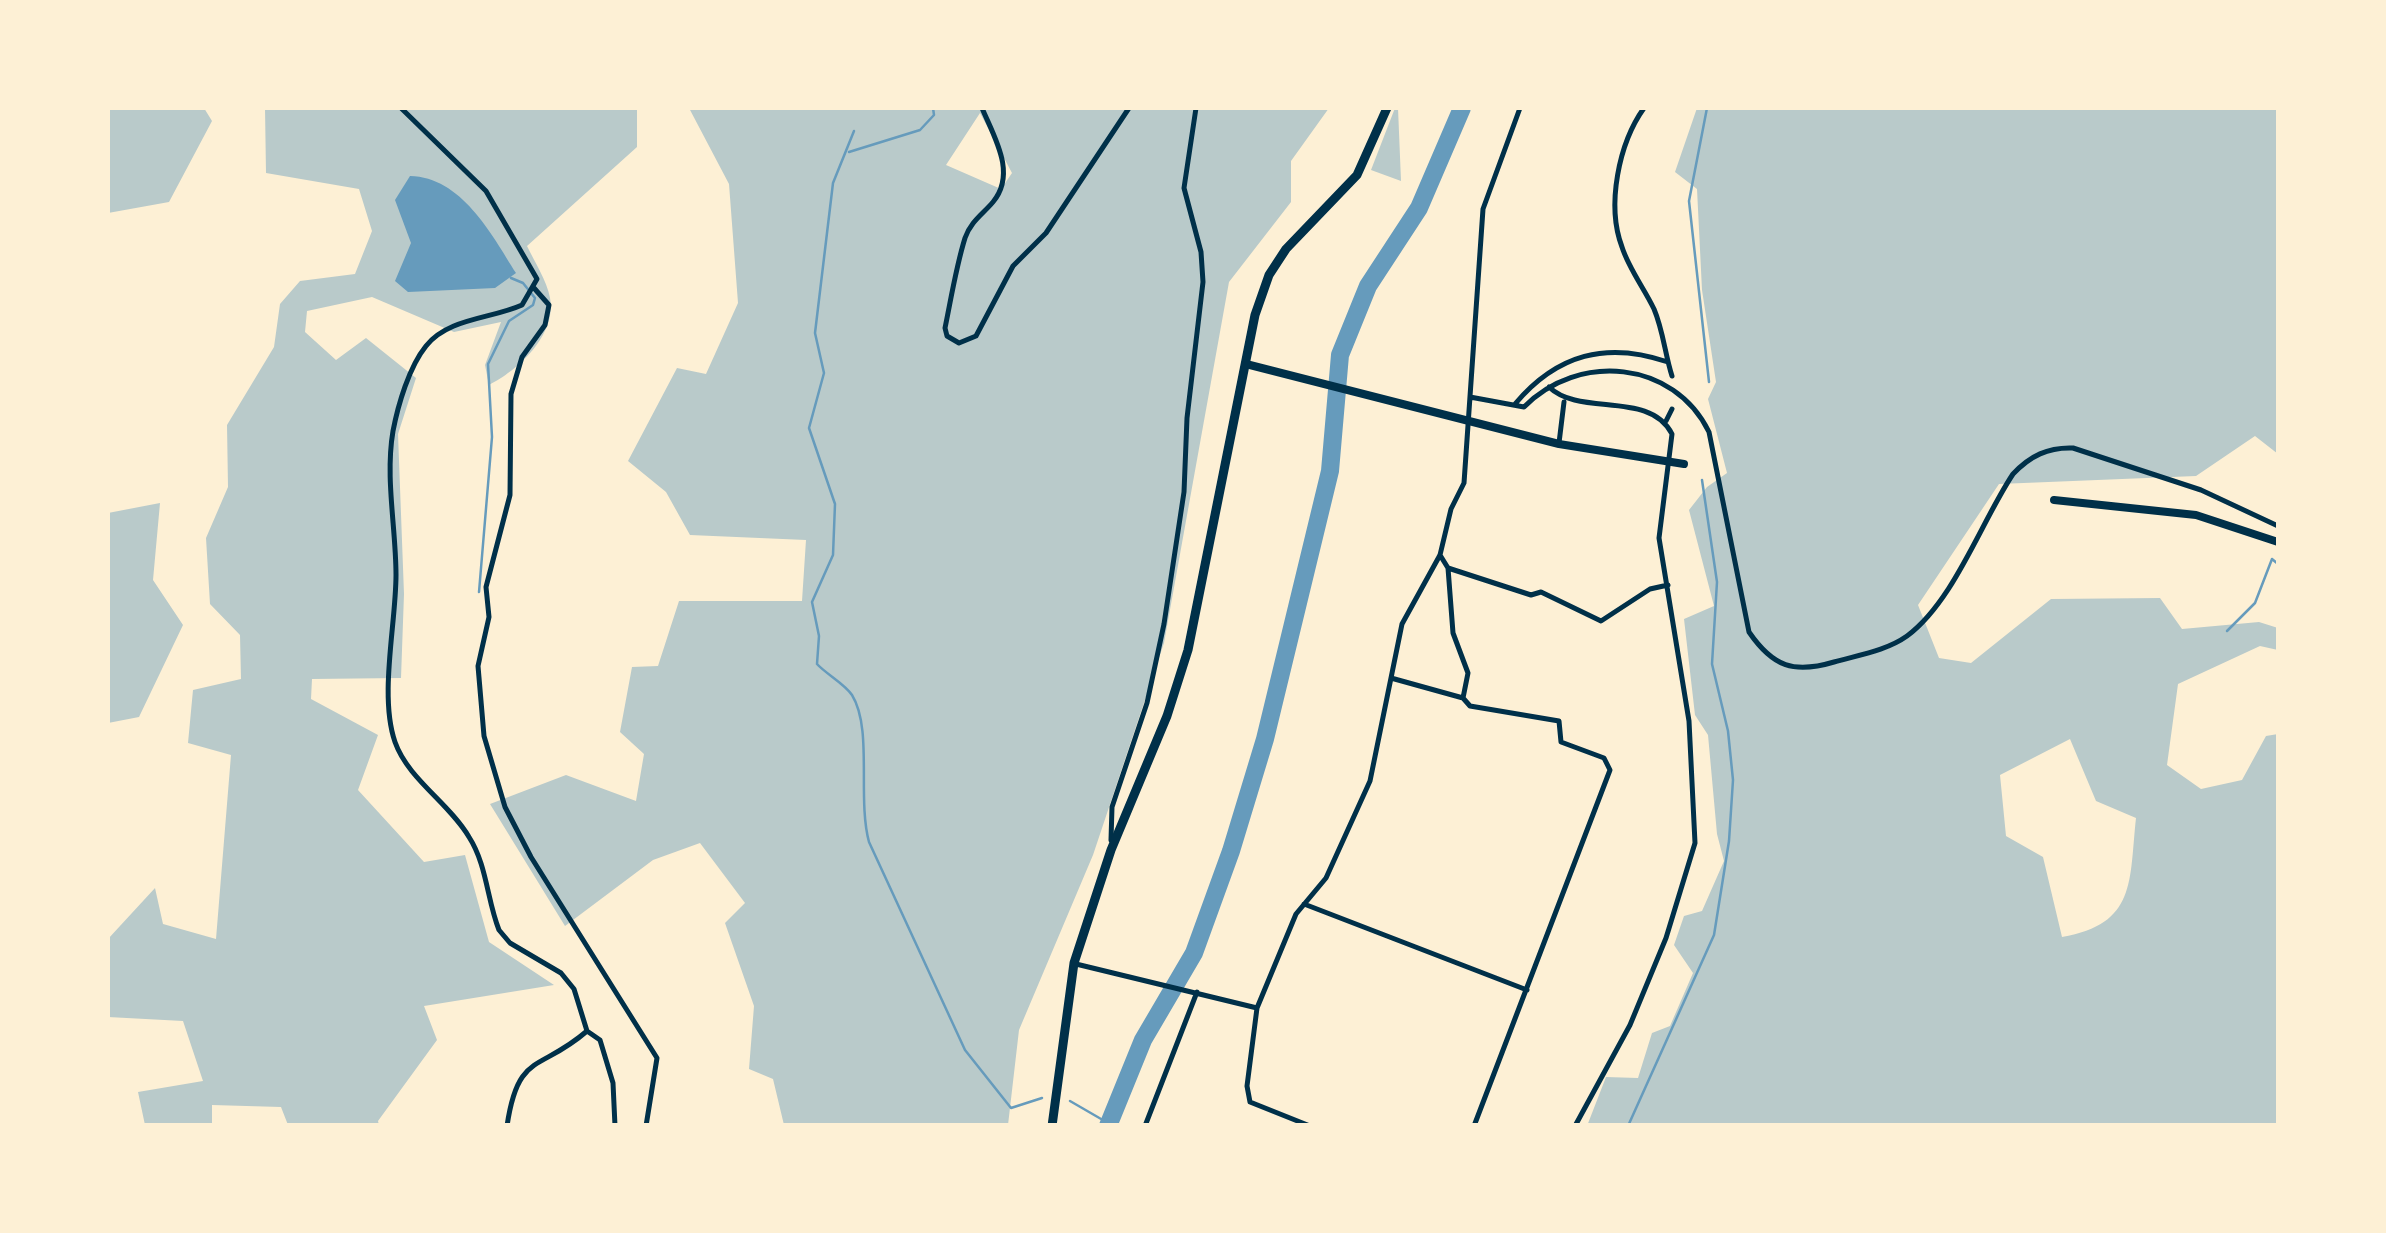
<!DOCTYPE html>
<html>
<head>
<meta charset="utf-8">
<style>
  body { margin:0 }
  #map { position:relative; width:2386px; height:1233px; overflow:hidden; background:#fdf0d5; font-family:"Sofia Sans Condensed",sans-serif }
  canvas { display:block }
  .frame { position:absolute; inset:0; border:110px solid #fdf0d5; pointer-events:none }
</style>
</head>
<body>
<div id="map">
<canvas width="2386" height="1233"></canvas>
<div class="frame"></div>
</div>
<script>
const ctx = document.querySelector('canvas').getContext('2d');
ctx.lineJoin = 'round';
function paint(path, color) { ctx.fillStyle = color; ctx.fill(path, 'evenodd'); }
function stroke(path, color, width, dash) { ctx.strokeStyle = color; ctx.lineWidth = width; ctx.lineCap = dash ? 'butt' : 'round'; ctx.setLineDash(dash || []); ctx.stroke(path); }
paint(new Path2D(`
  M 108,108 L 204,108 L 212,121 L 169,202 L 108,213 Z
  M 265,108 L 637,108 L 637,147 L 527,246 C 534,261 547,281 550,298 C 557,335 517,371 489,385 L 485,365 L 501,322 L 454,332 L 372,297 L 307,311 L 305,332 L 336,360 L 366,338 L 416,378 L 398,434 L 404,594 L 401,678 L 312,679 L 311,699 L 378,735 L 358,790 L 424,862 L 465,855 L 489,942 L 554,985 L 424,1006 L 437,1040 L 378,1121 L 379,1125 L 288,1125 L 281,1107 L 212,1105 L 212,1125 L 145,1125 L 138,1092 L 203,1081 L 183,1021 L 108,1017 L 108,939 L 155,888 L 163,924 L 216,939 L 231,755 L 188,743 L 193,690 L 241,679 L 240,635 L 210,604 L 206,538 L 228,487 L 227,425 L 274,347 L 280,304 L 300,281 L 355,274 L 372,231 L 359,189 L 266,173 Z
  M 689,108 L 1329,108 L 1291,161 L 1291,202 L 1229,282 L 1164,643 L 1093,855 L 1019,1030 L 1008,1125 L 784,1125 L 773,1079 L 749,1069 L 754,1006 L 725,923 L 745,903 L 700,843 L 653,860 L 565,926 L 490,804 L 566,775 L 636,801 L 644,754 L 620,732 L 632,667 L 658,666 L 679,601 L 802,601 L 806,540 L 690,535 L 666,492 L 628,461 L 677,368 L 706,374 L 738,303 L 729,184 ZM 980,113 L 1012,173 L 1001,189 L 946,165 Z
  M 1395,108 L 1398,108 L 1401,181 L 1371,170 Z
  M 1697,108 L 2278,108 L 2278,454 L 2255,436 L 2196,476 L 1999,484 L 1918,605 L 1939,658 L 1971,663 L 2051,599 L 2160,598 L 2182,629 L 2259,622 L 2278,628 L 2278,650 L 2260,646 L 2178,684 L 2167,765 L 2201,789 L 2242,780 L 2266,736 L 2278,734 L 2278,1125 L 1587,1126 L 1606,1077 L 1638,1078 L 1652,1033 L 1670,1026 L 1693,973 L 1674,945 L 1684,916 L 1702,911 L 1724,861 L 1717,834 L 1708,735 L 1695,715 L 1684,619 L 1714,606 L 1689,510 L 1707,487 L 1727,473 L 1708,399 L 1716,382 L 1702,290 L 1697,189 L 1675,172 ZM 2070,739 L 2096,801 L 2136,818 C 2129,881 2137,924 2062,937 L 2043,857 L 2006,836 L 2000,775 Z
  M 160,503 L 153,580 L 183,625 L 139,717 L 108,723 L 108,513 Z`), '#b9caca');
paint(new Path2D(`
  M 410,176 C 461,177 491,233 516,273 L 495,288 L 408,292 L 395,281 L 411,243 L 395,200 Z`), '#669bbc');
stroke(new Path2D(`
  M 1707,108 L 1689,201 L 1709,382
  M 854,131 L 833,183 L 815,333 L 824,373 L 809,428 L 835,504 L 833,555 L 812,602 L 819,636 L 817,664 C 826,674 845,684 852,695 C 873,729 857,798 869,842 L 965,1050 L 1011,1108 L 1042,1098
  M 849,152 L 920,130 L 934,115 L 933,108
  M 479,592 L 492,437 L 488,364 L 509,321 L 533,305 L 535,298 L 523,283 L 511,278
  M 2227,631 L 2255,603 L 2272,559 L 2278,564
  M 1070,1101 L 1108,1123
  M 1628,1126 L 1714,935 L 1729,841 L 1733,780 L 1728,731 L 1712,664 L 1717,582 L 1702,480`), '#669bbc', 2.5);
stroke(new Path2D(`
  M 1108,1126 L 1143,1040 L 1194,953 L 1231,851 L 1265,739 L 1330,471 L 1340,355 L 1368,286 L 1419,208 L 1462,108`), '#669bbc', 18);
stroke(new Path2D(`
  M 401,108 L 486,191 L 537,279 L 522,305 C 491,319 448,318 426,346 C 409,367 398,405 393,431 C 385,478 396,528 396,575 C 396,624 379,696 395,742 C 408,779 449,803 469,837 C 487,865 487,900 499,930 L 510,943 L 561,973 L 574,989 L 587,1031 L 600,1040 L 613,1083 L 615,1126
  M 982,108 C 994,137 1017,173 993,202 C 983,214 971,221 965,238 C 956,267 951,299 945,328 L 947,336 L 959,343 L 976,336 L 1013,266 L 1046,233 L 1129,108
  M 1644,108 C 1619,143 1606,205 1622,247 C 1629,269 1644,288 1654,309 C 1663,330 1665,354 1672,376
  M 534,288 L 549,305 L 545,325 L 522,357 L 511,394 L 510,495 L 486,587 L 489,617 L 478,666 L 484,736 L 505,807 L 531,857 L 657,1058 L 646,1126
  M 1549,387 C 1580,417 1650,390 1672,434 L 1659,538 L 1689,721 L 1695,843 L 1666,938 L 1630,1025 L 1575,1126
  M 1470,397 L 1524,407 C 1578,352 1674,360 1709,432 L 1749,632 C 1773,667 1794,674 1834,662 C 1858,655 1886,651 1907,636 C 1954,601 1981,522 2013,474 C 2030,456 2048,447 2073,448 L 2201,490 L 2278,526
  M 1515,404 C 1557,354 1607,341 1668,362
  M 1666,421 L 1672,409
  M 1559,443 L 1564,402
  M 1448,568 L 1531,595 L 1541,592 L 1601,621 L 1650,589 L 1668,585
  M 1391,678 L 1463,698 L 1468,673 L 1453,633 L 1448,568 L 1440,555
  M 1463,698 L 1470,706 L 1559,721 L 1561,742 L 1604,758 L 1610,770 L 1474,1126
  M 1111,840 L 1112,807 L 1147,703 L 1164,624 L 1184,492 L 1187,418 L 1203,282 L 1201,252 L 1184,188 L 1196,108
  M 1304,904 L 1527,990
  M 1076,964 L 1257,1008
  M 507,1126 C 518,1051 540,1072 587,1031
  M 1145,1126 L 1197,992
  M 1310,1126 L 1250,1102 L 1247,1086 L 1257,1008 L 1296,914 L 1326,878 L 1370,781 L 1402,624 L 1440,555 L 1451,509 L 1464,483 L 1483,209 L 1520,108`), '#003049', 5);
stroke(new Path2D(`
  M 1246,364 L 1559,444 L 1684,464
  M 2054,500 L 2196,515 L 2278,542`), '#003049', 8);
stroke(new Path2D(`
  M 1052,1126 L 1074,963 L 1111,850 L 1167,716 L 1188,650 L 1255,315 L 1269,275 L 1286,249 L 1357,175 L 1387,108`), '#003049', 9);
</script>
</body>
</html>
